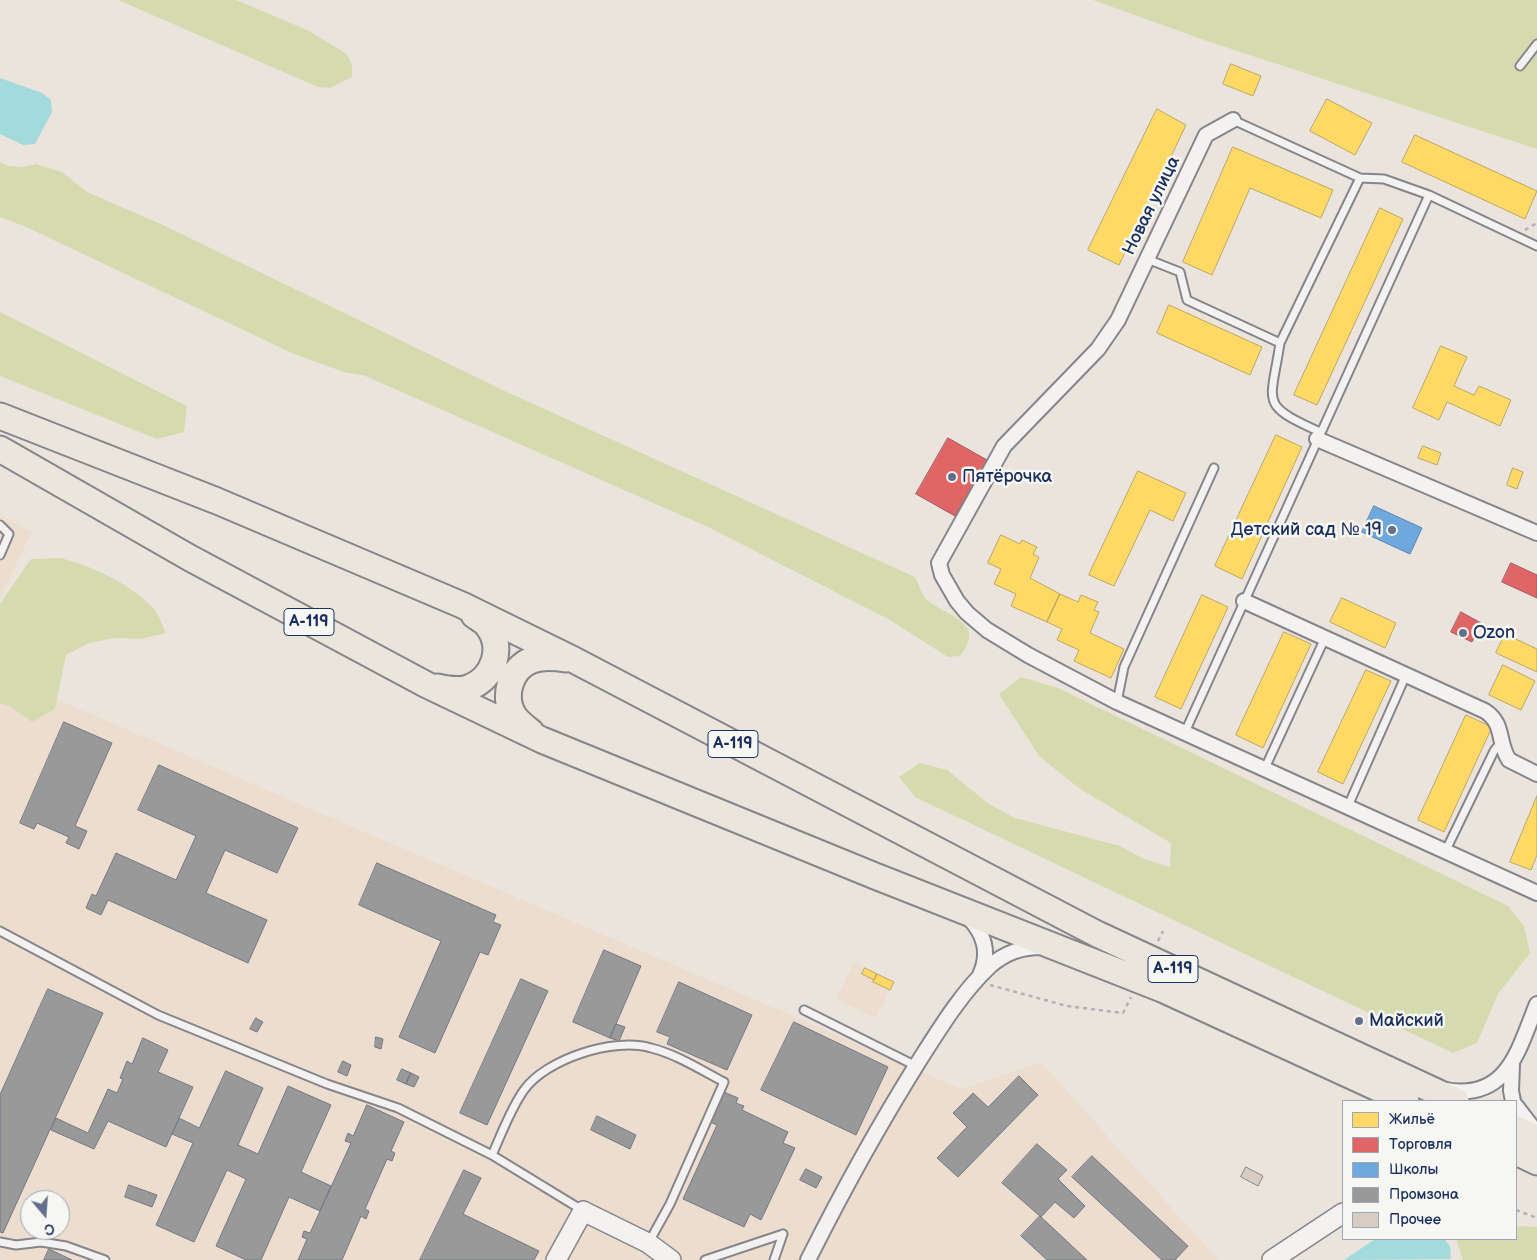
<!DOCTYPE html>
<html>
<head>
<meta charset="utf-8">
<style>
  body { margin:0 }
  #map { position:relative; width:1537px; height:1260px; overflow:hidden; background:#ebe4dc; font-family:"Balsamiq Sans",sans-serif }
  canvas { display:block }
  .legend { position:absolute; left:1342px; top:1100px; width:175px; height:140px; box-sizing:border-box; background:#f6f6f2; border:1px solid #9ea6b7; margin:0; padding:6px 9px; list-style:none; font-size:15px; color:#1b2f5e }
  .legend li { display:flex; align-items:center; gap:10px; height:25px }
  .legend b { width:25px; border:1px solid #9ea6b7 }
  .north { position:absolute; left:20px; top:1190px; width:50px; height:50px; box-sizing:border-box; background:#f6f6f2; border:1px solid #9ea6b7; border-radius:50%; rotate:162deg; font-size:14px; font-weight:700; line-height:20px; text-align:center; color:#1b2f5e }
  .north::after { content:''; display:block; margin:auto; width:18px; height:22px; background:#646e8a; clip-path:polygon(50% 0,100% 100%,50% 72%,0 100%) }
</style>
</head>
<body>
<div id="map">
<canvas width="1537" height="1260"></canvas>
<ul class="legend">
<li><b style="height:14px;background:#ffd966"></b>Жильё</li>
<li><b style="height:14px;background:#e06666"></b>Торговля</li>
<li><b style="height:14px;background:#6fa8dc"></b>Школы</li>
<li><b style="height:14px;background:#999"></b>Промзона</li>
<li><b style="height:14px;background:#d9cdc3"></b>Прочее</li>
</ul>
<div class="north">С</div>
</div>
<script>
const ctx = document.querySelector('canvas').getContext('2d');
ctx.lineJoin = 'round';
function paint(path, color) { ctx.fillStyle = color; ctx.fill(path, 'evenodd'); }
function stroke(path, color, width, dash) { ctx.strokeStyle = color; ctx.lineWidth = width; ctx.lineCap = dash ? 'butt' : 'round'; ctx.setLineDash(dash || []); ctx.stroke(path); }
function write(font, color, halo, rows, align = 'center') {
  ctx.font = font + ' "Balsamiq Sans",sans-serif'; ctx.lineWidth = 5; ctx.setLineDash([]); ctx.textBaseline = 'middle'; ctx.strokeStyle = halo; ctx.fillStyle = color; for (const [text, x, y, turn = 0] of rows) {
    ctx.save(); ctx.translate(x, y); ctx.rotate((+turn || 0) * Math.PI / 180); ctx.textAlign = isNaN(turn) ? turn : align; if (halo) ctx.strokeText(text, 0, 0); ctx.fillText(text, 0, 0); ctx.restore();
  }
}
paint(new Path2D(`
  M 0,515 L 32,532 L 0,598 Z
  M 0,675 L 962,1089 L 1041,1062 L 1218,1260 L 0,1260 ZM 30,1200 L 60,1200 L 60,1230 L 30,1230 Z
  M 854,962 L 894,982 L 876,1018 L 836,999 Z`), '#ecddce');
paint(new Path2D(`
  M 118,0 L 236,0 L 307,30 L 347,54 L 352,65 L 352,77 L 330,88 L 318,87 Z
  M 1093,0 L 1537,0 L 1537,149 L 1210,42 Z
  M 0,162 L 8,166 L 22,167 L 36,164 L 62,172 L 87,192 L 163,225 L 507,392 L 915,577 C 919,584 922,597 928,601 C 949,616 987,624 960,656 L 948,657 L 890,620 L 708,527 L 363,375 L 347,373 L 294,354 L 24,226 L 0,217 Z
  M 0,312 L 187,406 L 184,432 L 157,439 L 0,376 Z
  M 60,558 C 92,566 129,583 153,608 C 159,615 162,625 166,633 L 141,639 L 115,638 L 89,643 L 66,655 L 55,709 L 32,722 L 10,706 L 0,703 L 0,604 L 31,559 Z
  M 1021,677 L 1058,688 L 1508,906 L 1524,926 L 1530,953 L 1498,994 L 1477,1043 L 1453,1053 L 915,797 L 899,777 L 920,763 L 947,770 L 989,804 L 1015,818 L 1120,846 L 1144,859 L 1170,867 L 1171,843 L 1080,789 L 1039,756 L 999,694 Z
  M 1516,1226 L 1537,1227 L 1537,1260 L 1463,1260 L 1456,1239 L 1516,1239 Z`), '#d5dbae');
paint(new Path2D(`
  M 0,78 L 42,93 L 51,100 L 52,112 L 35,144 L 23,145 L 0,134 Z
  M 1375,1239 L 1444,1239 L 1450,1246 L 1451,1259 L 1344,1260 Z`), '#a3dadc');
const homes = new Path2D(`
  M 1231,64 L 1261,76 L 1253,96 L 1223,84 Z
  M 1327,99 L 1372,123 L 1355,155 L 1310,131 Z
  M 1157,109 L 1186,125 L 1119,265 L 1088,250 Z
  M 1415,135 L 1537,191 L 1525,219 L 1402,162 Z
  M 1233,147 L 1333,190 L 1321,218 L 1250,188 L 1212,275 L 1183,262 Z
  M 1380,208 L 1403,219 L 1317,405 L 1294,395 Z
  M 1169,305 L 1262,347 L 1250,375 L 1157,333 Z
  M 1441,346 L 1467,357 L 1454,386 L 1474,395 L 1479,386 L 1511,400 L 1500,426 L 1447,402 L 1439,420 L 1413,408 Z
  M 1276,435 L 1302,447 L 1242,579 L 1215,566 Z
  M 1423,446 L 1441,453 L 1437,465 L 1418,458 Z
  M 1513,468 L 1523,472 L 1517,489 L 1507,485 Z
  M 1138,471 L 1186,493 L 1173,521 L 1150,510 L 1114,586 L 1089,575 Z
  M 1001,535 L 1020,544 L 1022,540 L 1037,547 L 1033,554 L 1039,557 L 1030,578 L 1060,594 L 1047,622 L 1011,606 L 1016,594 L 994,584 L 1001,569 L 988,563 Z
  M 1060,594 L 1078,602 L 1081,595 L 1098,602 L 1094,610 L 1099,612 L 1090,633 L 1124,649 L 1111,678 L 1074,661 L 1079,650 L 1057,640 L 1062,629 L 1047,622 Z
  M 1202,595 L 1228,607 L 1181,709 L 1155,697 Z
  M 1342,598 L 1396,623 L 1385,648 L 1330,622 Z
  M 1284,632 L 1311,644 L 1263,748 L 1236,735 Z
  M 1505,634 L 1537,649 L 1537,672 L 1496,653 Z
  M 1503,665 L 1535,681 L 1521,710 L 1489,695 Z
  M 1366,670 L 1391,681 L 1343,784 L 1318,772 Z
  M 1466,715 L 1492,727 L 1444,832 L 1418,820 Z
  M 1537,796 L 1537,855 L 1531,870 L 1510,862 Z
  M 865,968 L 877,974 L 874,980 L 862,974 Z
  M 877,974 L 894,982 L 890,990 L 873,982 Z`);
paint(homes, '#ffd966');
stroke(homes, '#bba664', 1);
const shops = new Path2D(`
  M 948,438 L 987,460 L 955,516 L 916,494 Z
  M 1511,563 L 1537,575 L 1537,598 L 1502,582 Z
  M 1461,612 L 1481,623 L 1472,642 L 1451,632 Z`);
paint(shops, '#e06666');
stroke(shops, '#a55664', 1);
const schools = new Path2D(`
  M 1374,506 L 1422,528 L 1410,554 L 1362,532 Z`);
paint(schools, '#6fa8dc');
stroke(schools, '#5684b6', 1);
const industry = new Path2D(`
  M 64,722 L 112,743 L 75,826 L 87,831 L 79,849 L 66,843 L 69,837 L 37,823 L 34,829 L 20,823 Z
  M 159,765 L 298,828 L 277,873 L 225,850 L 206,893 L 267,920 L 248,963 L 108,900 L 101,915 L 86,908 L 92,894 L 96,896 L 116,853 L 176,880 L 196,836 L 138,810 Z
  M 377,863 L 496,915 L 493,922 L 501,925 L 488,955 L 480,952 L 435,1053 L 399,1037 L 441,941 L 359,905 Z
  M 604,950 L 641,966 L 610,1038 L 573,1022 Z
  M 521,979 L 548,991 L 487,1125 L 460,1113 Z
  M 679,982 L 752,1015 L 727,1070 L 667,1044 L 670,1037 L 657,1032 Z
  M 48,989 L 103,1013 L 3,1233 L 0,1232 L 0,1095 Z
  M 256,1018 L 263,1022 L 257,1032 L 250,1029 Z
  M 794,1022 L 888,1067 L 856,1135 L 761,1090 Z
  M 616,1024 L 625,1027 L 619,1041 L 610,1038 Z
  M 376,1037 L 383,1039 L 381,1049 L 375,1047 Z
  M 143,1038 L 168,1050 L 158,1072 L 193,1087 L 166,1147 L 108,1121 L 94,1149 L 51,1130 L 56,1118 L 88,1133 L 108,1089 L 117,1093 L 123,1079 L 120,1078 L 127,1061 L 132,1064 Z
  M 343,1061 L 351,1065 L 347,1076 L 338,1072 Z
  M 402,1069 L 411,1073 L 406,1084 L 397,1080 Z
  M 226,1071 L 263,1088 L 238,1145 L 258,1154 L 288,1086 L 331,1105 L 301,1172 L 331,1186 L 320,1211 L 289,1197 L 261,1260 L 246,1260 L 216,1246 L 246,1179 L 227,1170 L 194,1242 L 156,1225 L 193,1143 L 172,1134 L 179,1118 L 199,1128 Z
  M 411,1073 L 419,1077 L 414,1087 L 406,1084 Z
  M 1019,1076 L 1038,1095 L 958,1177 L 937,1158 L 967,1127 L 953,1113 L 973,1093 L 988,1107 Z
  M 724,1092 L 738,1098 L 736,1103 L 744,1106 L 742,1110 L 788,1132 L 783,1143 L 795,1148 L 761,1220 L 750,1214 L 744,1227 L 683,1199 L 717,1125 L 710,1122 Z
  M 367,1105 L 404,1122 L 391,1151 L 395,1153 L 392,1161 L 387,1159 L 365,1209 L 369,1211 L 366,1219 L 361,1216 L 342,1260 L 298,1260 L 307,1239 L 302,1237 L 304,1231 L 310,1233 L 351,1143 L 345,1141 L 348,1133 L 353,1136 Z
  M 597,1116 L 636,1135 L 630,1149 L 591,1130 Z
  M 1037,1144 L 1067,1170 L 1058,1179 L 1085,1206 L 1074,1218 L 1055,1202 L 1041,1217 L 1002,1183 Z
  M 1092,1156 L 1188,1246 L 1175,1260 L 1162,1260 L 1072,1177 Z
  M 806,1169 L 822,1177 L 816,1188 L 800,1180 Z
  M 464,1170 L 481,1178 L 463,1214 L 539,1251 L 534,1260 L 420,1260 Z
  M 129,1185 L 157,1195 L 152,1207 L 125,1197 Z
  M 1040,1216 L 1041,1217 L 1087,1260 L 1047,1260 L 1021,1236 Z
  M 49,1249 L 72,1260 L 44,1260 Z`);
paint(industry, '#999');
stroke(industry, '#737987', 1);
const building = new Path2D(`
  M 1246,1167 L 1263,1176 L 1258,1186 L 1241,1177 Z`);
paint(building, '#d9cdc3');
stroke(building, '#85858b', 1);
const lane = new Path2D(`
  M 1520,66 L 1537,44
  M 1233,120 L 1360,178 L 1384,179 L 1429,195
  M 1147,259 L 1180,272 L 1187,300 L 1280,343 C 1271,404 1258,404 1320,432
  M 1280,343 L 1360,178
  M 0,525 L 9,534 L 0,555
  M 1117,702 L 1124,667 L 1214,468
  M 1185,732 L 1429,195 L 1537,246
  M 1265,768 L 1325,638
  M 1348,806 L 1406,675
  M 1446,850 L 1494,751 L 1501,742
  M 0,931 L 158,1015 L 327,1084 L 398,1108 L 492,1155 L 582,1210
  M 804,1010 L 916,1066
  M 492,1155 C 501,1135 511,1108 524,1090 C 546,1059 614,1037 651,1048 C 676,1054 701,1070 724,1082 L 670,1204 L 649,1242
  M 0,1242 L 16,1245 L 41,1242 L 66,1246 L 105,1260
  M 705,1260 L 783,1234
  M 774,1260 L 783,1234`);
const street = new Path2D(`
  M 1233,120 L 1206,135 L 1118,320 L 1098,349 L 1004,446 L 939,563 L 942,575 L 957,601 L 967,613 L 987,630 L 1028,655 L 1117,702 L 1537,893
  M 1317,439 L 1537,533
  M 1244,601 L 1485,711 C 1505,724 1497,742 1509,760 L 1537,774
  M 967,916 C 985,934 990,953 980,975
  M 1512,1065 L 1511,1091 L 1513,1101
  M 1445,1090 C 1508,1101 1518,1050 1537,1004
  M 1516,1106 L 1536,1132
  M 808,1260 C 842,1192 879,1125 919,1061 C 940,1028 962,992 990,966 C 1006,952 1022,947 1042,947`);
const secondary = new Path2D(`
  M 556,1260 L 583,1211 L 648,1243 L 671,1260
  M 1272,1260 L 1343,1213`);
const highway = new Path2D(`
  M 0,416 L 217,501 L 462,605 L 574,660 L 1097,934 L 1456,1101
  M 0,449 L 190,558 L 427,685 L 542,740 L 875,876 L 1162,989 L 1406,1101
  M 437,687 C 446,689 459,691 468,688 C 494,679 505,647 487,625 C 484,621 478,618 474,615
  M 531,732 C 525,727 518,722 514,716 C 502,697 510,668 532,660 C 543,656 554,657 566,659
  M 1516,1129 L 1537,1138
  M 1516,1152 L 1537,1162`);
stroke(lane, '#85858b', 11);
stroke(street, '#85858b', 18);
stroke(secondary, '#85858b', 22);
stroke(highway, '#85858b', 29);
stroke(new Path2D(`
  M 1525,230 L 1537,223
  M 1158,941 L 1163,931
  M 990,985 L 1067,1006 L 1123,1013 L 1131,997
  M 1516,1210 L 1537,1218`), '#b0b2b6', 2.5, [4, 4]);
stroke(lane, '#f4f2f0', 7);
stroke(street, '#f4f2f0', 14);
stroke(secondary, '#f4f2f0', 19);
stroke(highway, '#eae6db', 25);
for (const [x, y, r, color] of [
  [952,477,5,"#646e8a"],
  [1392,530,5,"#646e8a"],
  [1463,633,5,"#646e8a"],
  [1359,1021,5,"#646e8a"]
]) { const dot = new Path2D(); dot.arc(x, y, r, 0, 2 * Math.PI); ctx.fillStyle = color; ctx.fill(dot); stroke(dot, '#f6f6f2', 2); }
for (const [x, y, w] of [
  [309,622,50],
  [733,744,50],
  [1173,969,50]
]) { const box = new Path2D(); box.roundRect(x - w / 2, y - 13.5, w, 27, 4); ctx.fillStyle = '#f6f6f2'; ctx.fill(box); stroke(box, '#1b2f5e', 1); }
write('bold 16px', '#1b2f5e', null, [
  ["А-119",309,622],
  ["А-119",733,744],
  ["А-119",1173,969]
]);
write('18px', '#1b2f5e', '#f6f6f2', [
  ["Новая улица",1152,206,-64]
]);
write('18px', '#1b2f5e', '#f6f6f2', [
  ["Пятёрочка",962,477],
  ["Детский сад № 19",1382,530,"right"],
  ["Ozon",1473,633],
  ["Майский",1369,1021]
], 'left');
</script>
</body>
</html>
